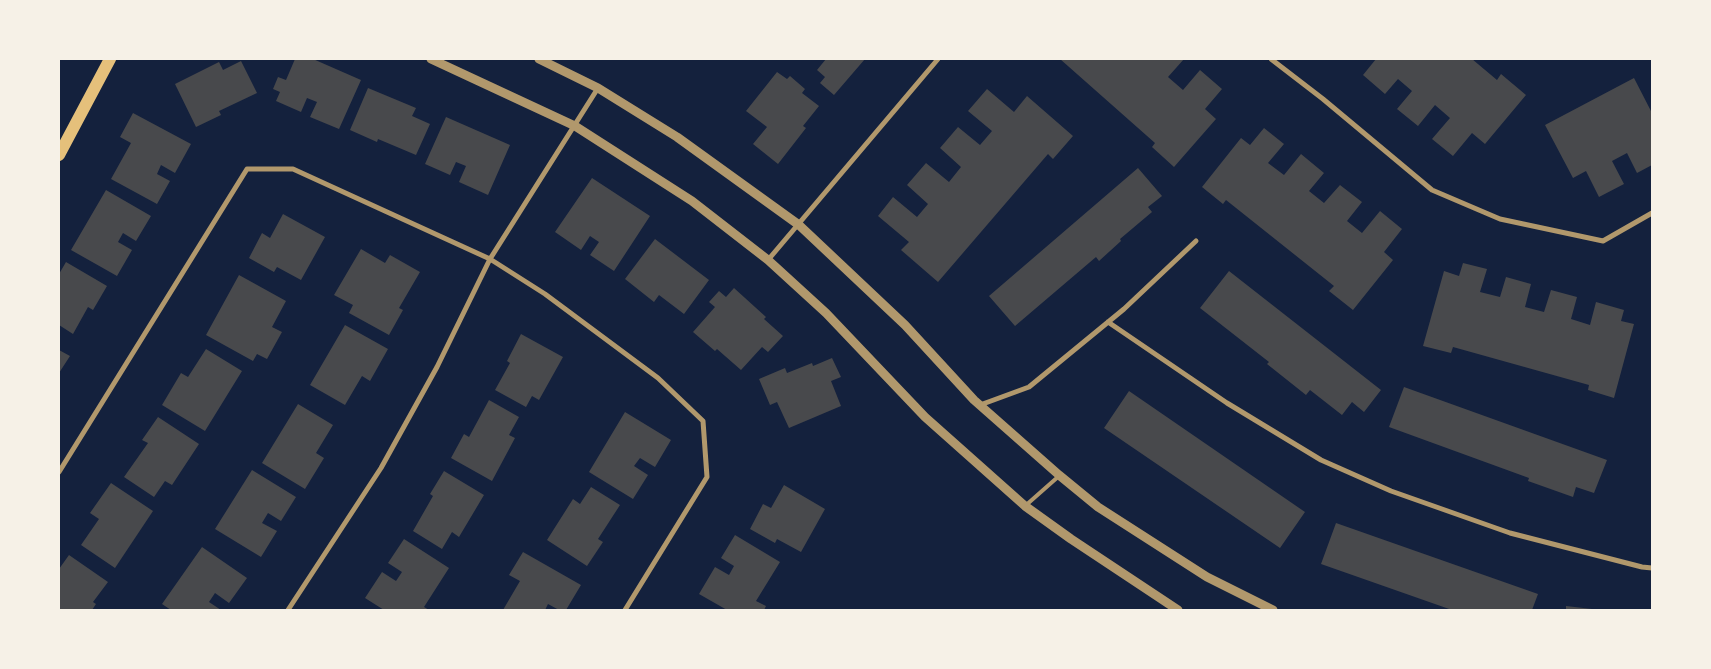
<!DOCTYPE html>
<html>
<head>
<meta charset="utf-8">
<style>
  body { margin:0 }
  #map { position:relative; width:1711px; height:669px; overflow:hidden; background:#14213d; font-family:Ubuntu,sans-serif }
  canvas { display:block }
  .frame { position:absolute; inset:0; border:60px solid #f6f1e7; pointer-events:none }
</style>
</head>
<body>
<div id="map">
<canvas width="1711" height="669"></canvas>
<div class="frame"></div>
</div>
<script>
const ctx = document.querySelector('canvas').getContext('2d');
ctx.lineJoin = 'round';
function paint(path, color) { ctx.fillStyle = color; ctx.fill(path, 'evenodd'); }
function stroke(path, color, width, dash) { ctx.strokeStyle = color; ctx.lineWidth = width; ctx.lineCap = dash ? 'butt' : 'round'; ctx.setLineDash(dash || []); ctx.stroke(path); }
paint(new Path2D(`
  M 295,59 L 313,59 L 361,80 L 339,129 L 310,117 L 317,102 L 307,98 L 301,112 L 276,101 L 280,92 L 273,89 L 278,77 L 286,80 Z
  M 826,59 L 865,59 L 834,95 L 820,83 L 825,77 L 817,70 Z
  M 1060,59 L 1145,59 L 1147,60 L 1148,59 L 1184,59 L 1168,77 L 1183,90 L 1200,70 L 1222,89 L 1205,109 L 1216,119 L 1174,167 L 1152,147 L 1155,143 Z
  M 1376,59 L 1472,59 L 1497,80 L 1501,74 L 1526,95 L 1485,144 L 1472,133 L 1453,156 L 1432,139 L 1450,118 L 1435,105 L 1418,126 L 1397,109 L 1412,91 L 1398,79 L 1385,94 L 1363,75 Z
  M 241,61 L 257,93 L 219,111 L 221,115 L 196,127 L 175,84 L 219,62 L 223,70 Z
  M 777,72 L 787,79 L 790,76 L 805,89 L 802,93 L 819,106 L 803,126 L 806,128 L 778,164 L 753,144 L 767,127 L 746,111 Z
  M 1634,78 L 1652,113 L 1652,165 L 1637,173 L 1627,153 L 1612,161 L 1624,184 L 1599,197 L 1586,171 L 1573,178 L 1545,125 Z
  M 368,88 L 416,108 L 412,116 L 430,124 L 416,155 L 378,139 L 377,142 L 350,130 Z
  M 987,89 L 1014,112 L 1027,96 L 1073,136 L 1053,159 L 1048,154 L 938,282 L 901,250 L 909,242 L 878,216 L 893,197 L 917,217 L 928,204 L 907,185 L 926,163 L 949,182 L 961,167 L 940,148 L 958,127 L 980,145 L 992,131 L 968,111 Z
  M 133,113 L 191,144 L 175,173 L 161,165 L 157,174 L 170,181 L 157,204 L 111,179 L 131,143 L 120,137 Z
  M 446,117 L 510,145 L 488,195 L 459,182 L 466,166 L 456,162 L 450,175 L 425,164 Z
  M 1264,128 L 1284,144 L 1268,163 L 1284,175 L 1301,154 L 1324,173 L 1309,191 L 1324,203 L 1340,185 L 1362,202 L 1347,221 L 1362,233 L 1380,211 L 1402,229 L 1384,252 L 1393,260 L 1353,310 L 1329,291 L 1334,286 L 1226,200 L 1223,204 L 1202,187 L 1241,138 L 1250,145 Z
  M 1138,168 L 1162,196 L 1148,207 L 1152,212 L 1120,239 L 1121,241 L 1099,261 L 1096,257 L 1015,326 L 989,296 Z
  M 592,178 L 650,216 L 614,271 L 590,255 L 599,242 L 590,236 L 581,250 L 555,232 Z
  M 106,190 L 151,216 L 136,241 L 123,233 L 118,242 L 132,250 L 117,276 L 71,250 Z
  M 283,214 L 325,237 L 301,280 L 277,267 L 274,272 L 249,258 L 262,233 L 270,238 Z
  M 655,239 L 709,280 L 684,314 L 659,295 L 654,302 L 625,279 Z
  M 361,249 L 385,263 L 390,255 L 420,272 L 399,308 L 403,310 L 389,335 L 349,313 L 353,305 L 334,295 Z
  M 66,262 L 107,286 L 93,310 L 88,307 L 73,334 L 59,325 L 59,274 Z
  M 1463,263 L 1487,269 L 1480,292 L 1500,297 L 1506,277 L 1531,284 L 1525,307 L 1544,312 L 1551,290 L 1577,297 L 1571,319 L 1590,325 L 1596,302 L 1624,310 L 1621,321 L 1634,324 L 1614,398 L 1588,390 L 1589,385 L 1453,347 L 1451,353 L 1423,346 L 1444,271 L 1459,276 Z
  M 1229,271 L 1381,390 L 1364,412 L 1352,402 L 1342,415 L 1310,390 L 1306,395 L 1267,364 L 1269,362 L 1200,308 Z
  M 239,275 L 286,301 L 272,327 L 282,332 L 267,359 L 257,354 L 253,361 L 206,335 Z
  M 734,288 L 766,317 L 764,319 L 783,336 L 768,352 L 762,347 L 741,370 L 717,349 L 715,351 L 693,332 L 715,307 L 709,302 L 719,291 L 726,297 Z
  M 345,325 L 388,349 L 370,381 L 362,376 L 345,405 L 310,385 Z
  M 521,334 L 563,357 L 539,400 L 532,396 L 526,407 L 495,390 L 510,363 L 507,361 Z
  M 206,349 L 242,371 L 205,431 L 162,405 L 181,373 L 188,377 Z
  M 59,350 L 70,356 L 59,373 Z
  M 832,358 L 841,377 L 831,381 L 841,406 L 789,428 L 777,402 L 770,405 L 759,379 L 785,368 L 787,373 L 812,363 L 813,366 Z
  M 1404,387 L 1607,460 L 1594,493 L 1576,487 L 1573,497 L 1528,481 L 1529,478 L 1389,427 Z
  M 1129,391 L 1305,512 L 1280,548 L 1104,428 Z
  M 489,400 L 519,417 L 509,435 L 515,438 L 492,481 L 451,458 L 464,434 L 469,437 Z
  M 298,404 L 333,425 L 316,453 L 324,458 L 305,489 L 262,463 Z
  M 625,412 L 671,440 L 655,467 L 640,458 L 634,466 L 648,475 L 633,499 L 589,472 Z
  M 158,417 L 199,444 L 172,485 L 165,481 L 154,497 L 124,477 L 148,443 L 142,440 Z
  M 252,470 L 296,497 L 281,521 L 268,513 L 262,523 L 277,531 L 261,557 L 215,529 Z
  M 444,471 L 484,495 L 459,537 L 452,532 L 442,549 L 413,531 L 433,496 L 430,494 Z
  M 111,483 L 153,511 L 115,568 L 81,545 L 99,519 L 90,513 Z
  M 784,485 L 825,509 L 801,552 L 777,539 L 775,543 L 750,529 L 763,504 L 771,508 Z
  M 591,487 L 620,505 L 598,539 L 603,542 L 587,566 L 547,540 L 573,499 L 580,504 Z
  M 1336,523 L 1538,594 L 1532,610 L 1452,610 L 1321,564 Z
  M 735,535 L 780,562 L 756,601 L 766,606 L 764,610 L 727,610 L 699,594 L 715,567 L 729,575 L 734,566 L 721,558 Z
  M 404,539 L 449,568 L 424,607 L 429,610 L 384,610 L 365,598 L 382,572 L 396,581 L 402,572 L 388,563 Z
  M 202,547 L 247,578 L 229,603 L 215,593 L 209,602 L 221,610 L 171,610 L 162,604 Z
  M 523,552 L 581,585 L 566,610 L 559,610 L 548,604 L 545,610 L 503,610 L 520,581 L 509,575 Z
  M 69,555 L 108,582 L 93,602 L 96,604 L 92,610 L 59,610 L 59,569 Z
  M 1566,606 L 1592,609 L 1592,610 L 1566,610 Z`), '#48494c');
stroke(new Path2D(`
  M 1025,506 L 1059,476`), '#b1986c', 4);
stroke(new Path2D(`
  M 1271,59 L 1323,99 L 1432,190 L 1500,219 L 1603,241 L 1652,213
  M 768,260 L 938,59
  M 1108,322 L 1227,403 L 1321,460 L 1391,491 L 1510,533 L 1642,567 L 1652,568
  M 980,405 L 1029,387 L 1124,309 L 1196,241
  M 59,472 L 247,169 L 293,169 L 490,259 L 545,294 L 658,378 L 703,421 L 707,477 L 625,610
  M 288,610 L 381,468 L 437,367 L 490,259 L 598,88`), '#b1986c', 5);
stroke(new Path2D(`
  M 431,59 L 575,126 L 692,201 L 768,260 L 826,313 L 925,417 L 1025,506 L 1071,539 L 1178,610
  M 539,59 L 598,88 L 677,137 L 799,225 L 905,325 L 974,400 L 1059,475 L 1098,507 L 1207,577 L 1273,610`), '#b1986c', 9);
stroke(new Path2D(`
  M 59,155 L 110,59`), '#e5c07b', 12);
</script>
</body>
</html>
